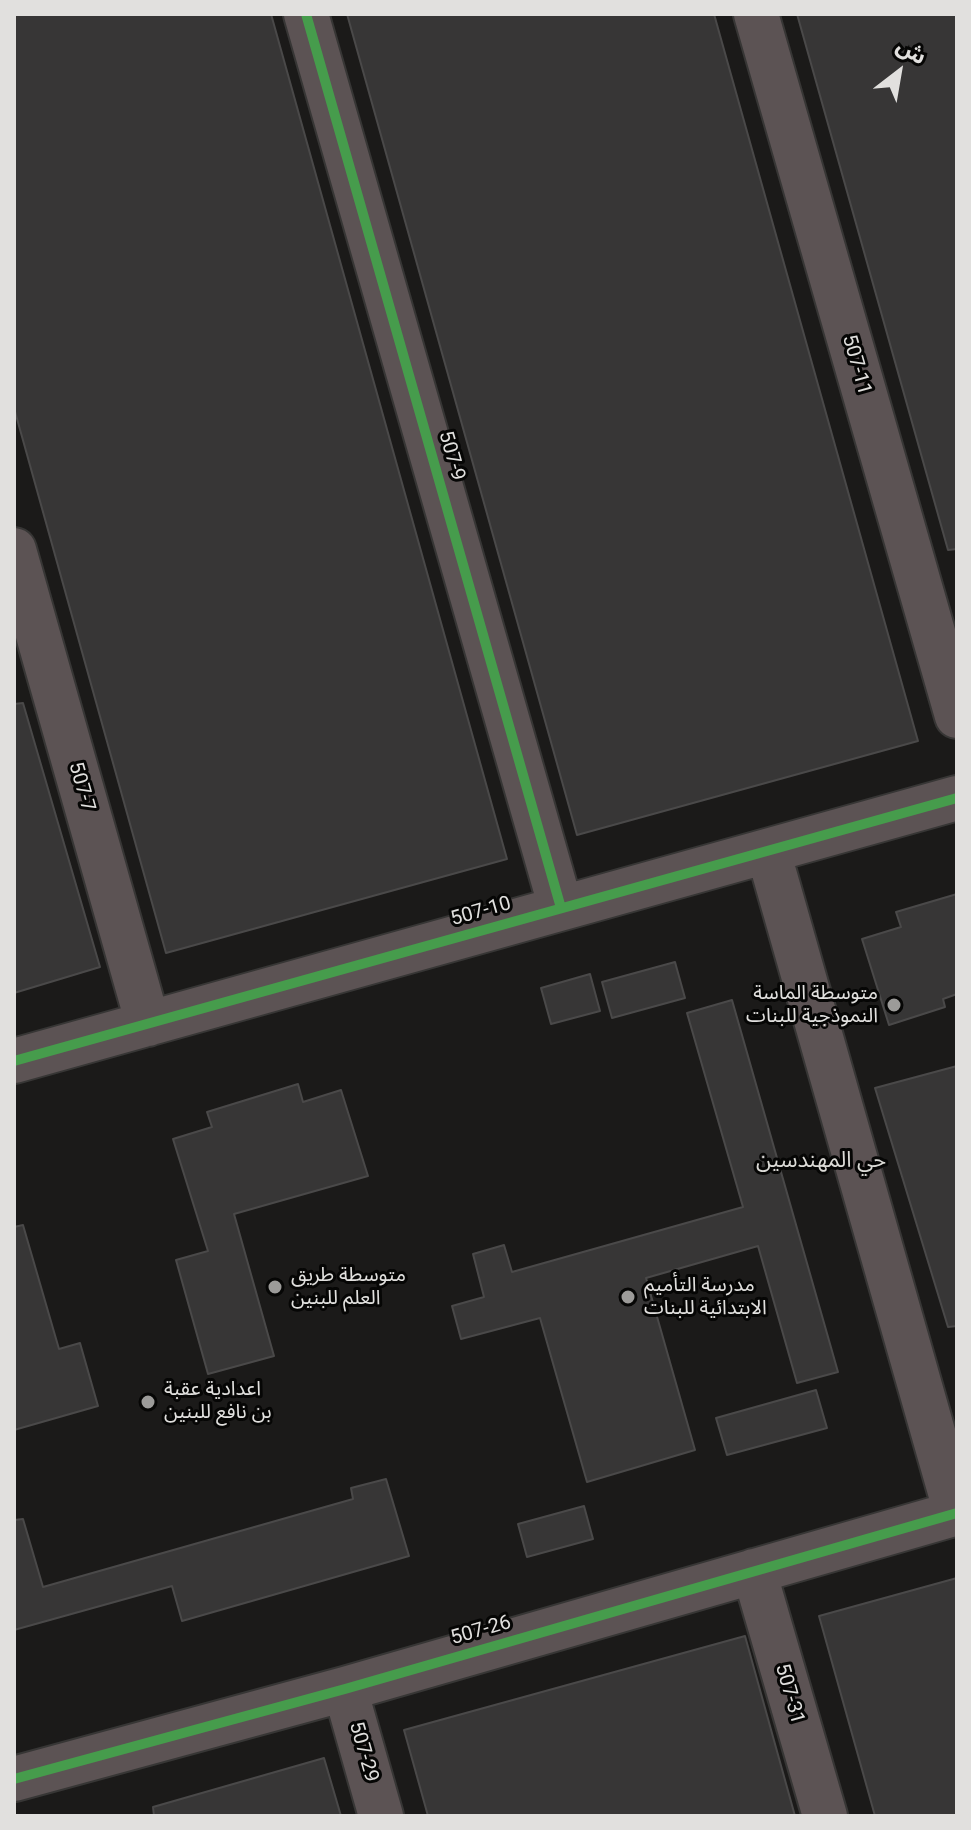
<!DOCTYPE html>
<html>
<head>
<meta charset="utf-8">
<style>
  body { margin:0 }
  #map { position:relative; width:971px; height:1830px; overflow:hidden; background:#1b1a19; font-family:Roboto,"Noto Sans Arabic",sans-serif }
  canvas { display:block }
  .frame { position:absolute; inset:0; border:16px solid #e1e0de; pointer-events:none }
  .north { position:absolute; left:859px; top:32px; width:80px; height:80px; -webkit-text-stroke:6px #060605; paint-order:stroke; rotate:31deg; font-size:22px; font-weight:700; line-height:32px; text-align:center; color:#e1e0de }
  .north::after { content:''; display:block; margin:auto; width:28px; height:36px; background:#e1e0de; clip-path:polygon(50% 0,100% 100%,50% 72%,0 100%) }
</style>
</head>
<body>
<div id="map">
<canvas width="971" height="1830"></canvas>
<div class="frame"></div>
<div class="north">ش</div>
</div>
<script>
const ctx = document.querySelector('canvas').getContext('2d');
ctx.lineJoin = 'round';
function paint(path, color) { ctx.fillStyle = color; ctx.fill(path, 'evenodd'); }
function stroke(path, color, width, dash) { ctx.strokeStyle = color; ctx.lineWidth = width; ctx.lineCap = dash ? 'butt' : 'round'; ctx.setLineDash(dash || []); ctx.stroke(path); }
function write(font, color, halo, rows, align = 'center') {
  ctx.font = font + ' Roboto,"Noto Sans Arabic",sans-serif'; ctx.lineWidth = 6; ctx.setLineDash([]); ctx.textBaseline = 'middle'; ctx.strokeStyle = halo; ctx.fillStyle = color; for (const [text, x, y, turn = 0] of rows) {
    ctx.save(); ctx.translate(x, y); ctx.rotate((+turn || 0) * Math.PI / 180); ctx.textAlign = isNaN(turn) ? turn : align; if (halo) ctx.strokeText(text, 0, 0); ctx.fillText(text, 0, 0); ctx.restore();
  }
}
const building = new Path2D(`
  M 14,14 L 271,14 L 507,859 L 166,953 L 14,408 Z
  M 347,14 L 714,14 L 918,741 L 577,835 Z
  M 797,14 L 957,14 L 957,549 L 948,550 Z
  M 23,703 L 100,967 L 14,993 L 14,704 Z
  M 957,894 L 957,994 L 943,999 L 945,1007 L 889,1025 L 862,939 L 901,927 L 896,912 Z
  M 675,962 L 685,998 L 612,1018 L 602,982 Z
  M 590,974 L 600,1011 L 551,1024 L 541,988 Z
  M 732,1000 L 838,1372 L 797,1383 L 758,1246 L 646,1278 L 695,1450 L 587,1482 L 540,1318 L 461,1339 L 452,1306 L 484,1297 L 473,1254 L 504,1245 L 512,1272 L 743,1207 L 687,1013 Z
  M 957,1066 L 957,1326 L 948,1327 L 875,1088 Z
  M 298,1084 L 303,1102 L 341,1090 L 368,1176 L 234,1214 L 274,1356 L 208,1374 L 176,1260 L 208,1251 L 173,1139 L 212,1127 L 207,1112 Z
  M 23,1225 L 59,1349 L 80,1343 L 98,1406 L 14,1430 L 14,1227 Z
  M 816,1390 L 827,1428 L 727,1455 L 716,1418 Z
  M 386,1479 L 409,1556 L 182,1621 L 172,1586 L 14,1630 L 14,1520 L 23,1519 L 43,1587 L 353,1499 L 351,1488 Z
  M 584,1506 L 593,1539 L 527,1557 L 518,1524 Z
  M 957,1578 L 957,1816 L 875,1816 L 819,1616 Z
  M 745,1636 L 795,1816 L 428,1816 L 404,1730 Z
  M 324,1758 L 341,1816 L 154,1816 L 153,1807 Z`);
paint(building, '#373636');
stroke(building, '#4a4949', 2);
const minor = new Path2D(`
  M 306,14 L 561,908
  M 756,14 L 957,716
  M 14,550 L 148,1024
  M 768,851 L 956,1513
  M 14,1061 L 957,798
  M 754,1571 L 825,1816
  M 345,1689 L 381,1816
  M 14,1779 L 345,1689 L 957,1513`);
stroke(minor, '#373635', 48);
stroke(minor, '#5c5354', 44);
stroke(new Path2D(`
  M 306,14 L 561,908
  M 14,1061 L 957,798
  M 14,1779 L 345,1689 L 957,1513`), '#469c4c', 10);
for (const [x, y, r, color] of [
  [894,1005,8,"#9c9b99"],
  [275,1287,8,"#9c9b99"],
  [628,1297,8,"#9c9b99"],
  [148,1402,8,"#9c9b99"]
]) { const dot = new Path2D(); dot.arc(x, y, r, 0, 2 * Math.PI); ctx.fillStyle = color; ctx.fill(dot); stroke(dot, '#060605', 3); }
write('20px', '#e1e0de', '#060605', [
  ["507-11",856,365,74],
  ["507-9",451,456,74],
  ["507-7",81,787,74],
  ["507-10",481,912,-16],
  ["507-26",481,1631,-16],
  ["507-31",789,1694,74],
  ["507-29",363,1752,74]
]);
write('20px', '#e1e0de', '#060605', [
  ["متوسطة الماسة",878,994,"right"],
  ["النموذجية للبنات",878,1017,"right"],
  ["متوسطة طريق",291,1276],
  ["العلم للبنين",291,1299],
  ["مدرسة التأميم",644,1286],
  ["الابتدائية للبنات",644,1309],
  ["اعدادية عقبة",164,1390],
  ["بن نافع للبنين",164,1413]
], 'left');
write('22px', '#dbdad6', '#060605', [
  ["حي المهندسين",821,1161]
]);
</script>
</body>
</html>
